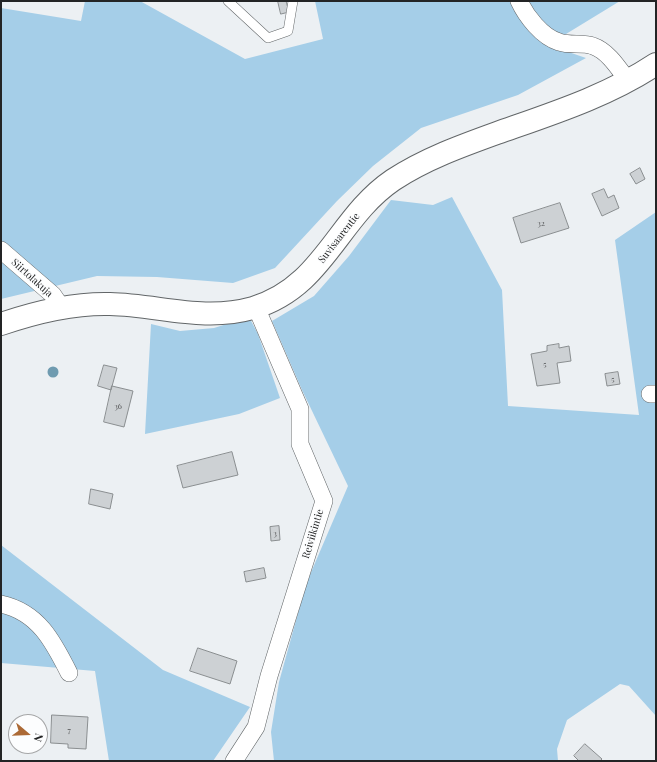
<!DOCTYPE html>
<html>
<head>
<meta charset="utf-8">
<style>
  body { margin:0 }
  #map { position:relative; width:657px; height:762px; overflow:hidden; background:#ecf0f3; font-family:"Playfair Display",serif }
  canvas { display:block }
  .frame { position:absolute; inset:0; border:2px solid #232425; pointer-events:none }
  .north { position:absolute; left:8px; top:714px; width:40px; height:40px; box-sizing:border-box; background:#fcfdfe; border:1px solid #a5a6a7; border-radius:50%; rotate:109deg; font-size:11px; font-weight:700; line-height:16px; text-align:center; color:#232425 }
  .north::after { content:''; display:block; margin:auto; width:14px; height:18px; background:#ac6a36; clip-path:polygon(50% 0,100% 100%,50% 72%,0 100%) }
</style>
</head>
<body>
<div id="map">
<canvas width="657" height="762"></canvas>
<div class="frame"></div>
<div class="north">N</div>
</div>
<script>
const ctx = document.querySelector('canvas').getContext('2d');
ctx.lineJoin = 'round';
function paint(path, color) { ctx.fillStyle = color; ctx.fill(path, 'evenodd'); }
function stroke(path, color, width, dash) { ctx.strokeStyle = color; ctx.lineWidth = width; ctx.lineCap = dash ? 'butt' : 'round'; ctx.setLineDash(dash || []); ctx.stroke(path); }
function write(font, color, halo, rows, align = 'center') {
  ctx.font = font + ' "Playfair Display",serif'; ctx.lineWidth = 3; ctx.setLineDash([]); ctx.textBaseline = 'middle'; ctx.strokeStyle = halo; ctx.fillStyle = color; for (const [text, x, y, turn = 0] of rows) {
    ctx.save(); ctx.translate(x, y); ctx.rotate((+turn || 0) * Math.PI / 180); ctx.textAlign = isNaN(turn) ? turn : align; if (halo) ctx.strokeText(text, 0, 0); ctx.fillText(text, 0, 0); ctx.restore();
  }
}
paint(new Path2D(`
  M 85,1 L 140,1 L 245,59 L 323,39 L 315,1 L 620,1 L 548,45 L 586,58 L 518,95 L 421,128 L 373,166 L 337,201 L 275,268 L 233,283 L 157,277 L 97,276 L 1,299 L 1,8 L 81,21 Z
  M 452,197 L 502,290 L 508,406 L 639,415 L 615,240 L 656,212 L 656,716 L 629,686 L 620,684 L 567,720 L 557,749 L 558,761 L 274,761 L 271,732 L 279,682 L 306,584 L 348,486 L 302,390 L 272,321 L 314,296 L 349,256 L 391,200 L 433,205 Z
  M 249,317 L 258,334 L 280,398 L 239,414 L 145,434 L 151,324 L 180,331 L 214,328 Z
  M 1,545 L 163,670 L 250,707 L 213,761 L 109,761 L 95,671 L 1,663 Z`), '#a5cee8');
const building = new Path2D(`
  M 278,1 L 286,1 L 289,12 L 281,14 Z
  M 640,168 L 645,179 L 636,184 L 630,174 Z
  M 604,189 L 608,198 L 614,195 L 619,208 L 602,216 L 592,194 Z
  M 560,203 L 569,228 L 521,243 L 513,218 Z
  M 559,344 L 559,348 L 569,346 L 571,361 L 557,363 L 560,383 L 537,386 L 531,354 L 547,351 L 547,346 Z
  M 104,365 L 117,368 L 111,390 L 98,386 Z
  M 618,372 L 620,384 L 607,386 L 605,374 Z
  M 112,386 L 133,391 L 124,427 L 104,422 Z
  M 232,452 L 238,475 L 183,488 L 177,466 Z
  M 91,489 L 113,494 L 110,509 L 89,504 Z
  M 279,526 L 280,540 L 271,541 L 270,527 Z
  M 264,568 L 266,578 L 246,582 L 244,572 Z
  M 198,648 L 237,661 L 230,684 L 190,671 Z
  M 52,715 L 88,717 L 86,749 L 68,748 L 68,744 L 51,743 Z
  M 585,744 L 602,759 L 600,761 L 579,761 L 574,756 Z`);
paint(building, '#cdd1d4');
stroke(building, '#8a8e90', 1);
const service = new Path2D(`
  M 228,1 L 268,38 L 288,31 L 293,1`);
const minor = new Path2D(`
  M 519,1 C 526,16 542,37 559,42 C 570,46 583,42 593,46 C 608,51 619,69 628,81
  M 1,250 L 53,295 L 62,308
  M 650,394 L 656,394
  M 1,604 C 38,612 53,641 69,673
  M 234,761 L 256,727 L 269,676 L 324,501 L 300,444 L 300,409 L 256,307`);
const tertiary = new Path2D(`
  M 1,324 C 36,312 73,303 110,304 C 159,305 203,322 253,308 C 324,287 337,218 393,180 C 425,159 461,146 497,133 C 551,114 608,96 656,64`);
stroke(service, '#626668', 10);
stroke(minor, '#626668', 18);
stroke(tertiary, '#626668', 24);
stroke(service, '#fff', 9);
stroke(minor, '#fff', 17);
stroke(tertiary, '#fff', 22);
ctx.fillStyle = '#6f9bb0';
for (const [x, y] of [
  [53,372]
]) { ctx.beginPath(); ctx.arc(x, y, 5.5, 0, 2 * Math.PI); ctx.fill(); }
write('8px', '#4e4f51', null, [
  ["32",541,223],
  ["5",545,364],
  ["5",613,379],
  ["36",118,406],
  ["3",275,533],
  ["7",69,730]
]);
write('10px', '#232425', '#fcfdfe', [
  ["Suvisaarentie",339,238,-52],
  ["Siirtolakuja",32,278,42],
  ["Reiviikintie",313,534,-73]
]);
</script>
</body>
</html>
